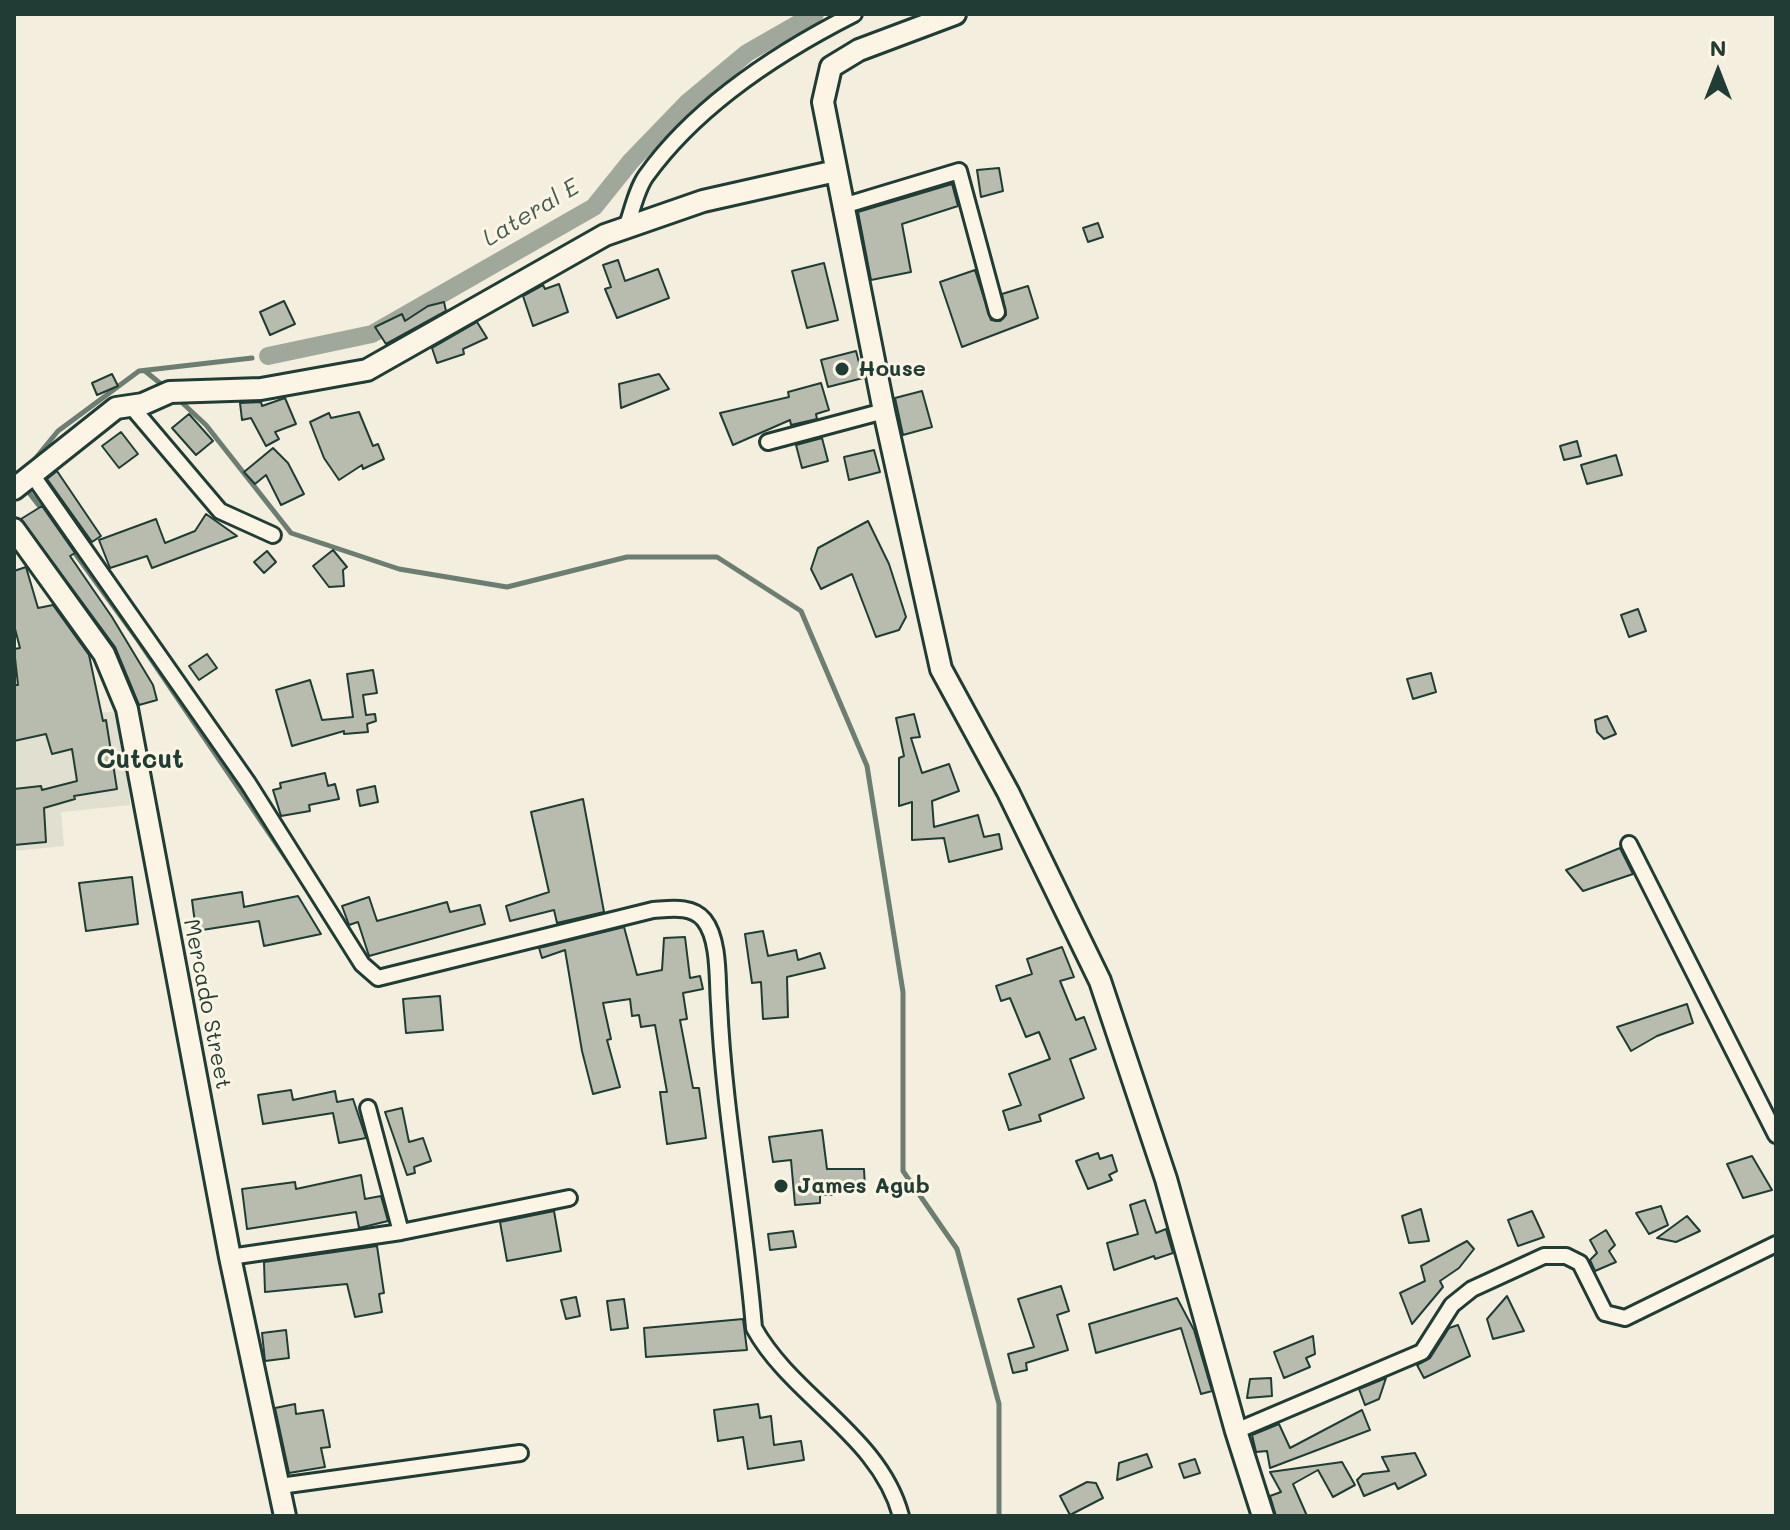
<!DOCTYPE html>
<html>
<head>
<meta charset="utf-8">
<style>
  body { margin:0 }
  #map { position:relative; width:1790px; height:1530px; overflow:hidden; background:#f3eede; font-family:Mali,sans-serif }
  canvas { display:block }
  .frame { position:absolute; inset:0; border:16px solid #1f3d34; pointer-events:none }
  .north { position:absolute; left:1678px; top:32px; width:80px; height:80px; -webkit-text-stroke:6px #fcf5e5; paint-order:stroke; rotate:0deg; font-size:22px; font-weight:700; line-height:32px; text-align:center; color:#1f3d34 }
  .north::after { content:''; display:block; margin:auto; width:28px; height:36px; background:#1f3d34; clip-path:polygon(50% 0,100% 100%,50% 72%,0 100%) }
</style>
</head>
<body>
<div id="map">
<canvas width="1790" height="1530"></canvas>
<div class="frame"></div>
<div class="north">N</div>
</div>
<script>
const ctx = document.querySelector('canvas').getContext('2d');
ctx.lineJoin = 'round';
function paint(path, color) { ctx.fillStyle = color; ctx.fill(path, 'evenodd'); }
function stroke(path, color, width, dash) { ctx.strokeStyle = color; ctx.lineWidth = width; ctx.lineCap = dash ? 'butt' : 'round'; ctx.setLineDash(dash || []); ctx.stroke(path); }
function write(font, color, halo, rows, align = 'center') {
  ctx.font = font + ' Mali,sans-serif'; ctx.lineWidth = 6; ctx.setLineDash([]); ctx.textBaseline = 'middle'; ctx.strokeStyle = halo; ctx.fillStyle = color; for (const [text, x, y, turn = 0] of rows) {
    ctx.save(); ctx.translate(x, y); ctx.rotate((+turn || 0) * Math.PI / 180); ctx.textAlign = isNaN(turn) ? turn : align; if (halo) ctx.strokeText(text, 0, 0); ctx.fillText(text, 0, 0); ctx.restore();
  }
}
paint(new Path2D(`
  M 120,711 L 130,805 L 61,812 L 64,846 L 14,851 L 14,721 Z`), '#e1dfd0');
stroke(new Path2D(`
  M 145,371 L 166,388
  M 176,397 L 206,425 L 291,533 L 399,569 L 507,587 L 627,557 L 717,557 L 801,611 L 867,766 L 903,992 L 903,1171 L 957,1249 L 999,1404 L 999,1516
  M 30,465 L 58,431 L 139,371 L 252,358
  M 30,494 L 44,512
  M 69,545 L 138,640 L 307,889`), '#6c7d72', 5);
stroke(new Path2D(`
  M 268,356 L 372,334 L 594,207 L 631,161 L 687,103 L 747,53 L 815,14`), '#a0a89b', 18);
const building = new Path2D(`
  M 999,168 L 1003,191 L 981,197 L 977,170 Z
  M 952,184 L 958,206 L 902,224 L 911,272 L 871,280 L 858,212 Z
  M 1098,223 L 1103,237 L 1088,242 L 1083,228 Z
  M 618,260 L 625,281 L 658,269 L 669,298 L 617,318 L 605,289 L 611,287 L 603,265 Z
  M 824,263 L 838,320 L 807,328 L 792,271 Z
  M 975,270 L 991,320 L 1000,321 L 1006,315 L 1002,294 L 1028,286 L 1038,318 L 962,347 L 940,282 Z
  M 559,284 L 568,312 L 533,326 L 523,296 L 543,285 L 545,289 Z
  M 284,301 L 295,324 L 270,335 L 260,312 Z
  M 444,302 L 446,311 L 386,344 L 375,327 L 402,314 L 405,321 L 428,306 Z
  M 477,322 L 487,338 L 463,349 L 464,354 L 437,363 L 432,348 Z
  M 856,351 L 863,378 L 828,387 L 821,360 Z
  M 112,374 L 118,386 L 97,395 L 92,383 Z
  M 659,374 L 669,389 L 621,408 L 619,384 Z
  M 821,383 L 829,410 L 816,414 L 817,419 L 791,425 L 790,420 L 733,445 L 720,413 L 789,397 L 788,392 Z
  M 922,391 L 932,427 L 903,435 L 895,398 Z
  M 285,398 L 296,424 L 275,432 L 279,439 L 266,446 L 251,418 L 242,420 L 240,403 L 261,402 L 262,406 Z
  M 359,412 L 373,446 L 378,444 L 384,459 L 363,469 L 362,465 L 339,480 L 324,458 L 310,422 L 329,413 L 331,418 Z
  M 189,414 L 213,441 L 196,455 L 172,428 Z
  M 121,432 L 138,454 L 119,468 L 102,446 Z
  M 822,438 L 828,461 L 802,468 L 796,445 Z
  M 1577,441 L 1581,456 L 1564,460 L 1560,446 Z
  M 273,448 L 288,463 L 304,494 L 281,505 L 266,475 L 255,484 L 244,472 Z
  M 874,450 L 880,472 L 849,480 L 844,457 Z
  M 1616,455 L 1622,475 L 1587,484 L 1581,465 Z
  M 57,471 L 101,536 L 92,542 L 47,479 Z
  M 42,506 L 75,553 L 70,556 L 112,617 L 153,685 L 157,700 L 139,705 L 115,647 L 21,519 Z
  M 206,514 L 237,536 L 152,568 L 147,556 L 110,568 L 99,540 L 156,519 L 165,543 L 195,531 Z
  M 868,521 L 889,564 L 906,617 L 899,630 L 876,637 L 852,574 L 821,589 L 811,569 L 818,548 Z
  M 333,550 L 347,567 L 343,570 L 344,586 L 329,587 L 313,566 Z
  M 267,551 L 276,562 L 264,573 L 254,562 Z
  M 26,567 L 38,608 L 53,605 L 89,655 L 103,721 L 106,720 L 117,789 L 74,796 L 75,799 L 44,808 L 46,842 L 14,845 L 14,789 L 41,786 L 42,790 L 77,781 L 72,749 L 52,754 L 46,734 L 14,741 L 14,685 L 18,685 L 14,649 L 20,648 L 14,625 L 14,571 Z
  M 1638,609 L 1646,631 L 1629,637 L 1621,615 Z
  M 207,654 L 217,668 L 199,680 L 189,666 Z
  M 373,670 L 377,693 L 363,695 L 366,715 L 375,714 L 376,721 L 367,724 L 368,732 L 344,734 L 344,731 L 292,746 L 276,690 L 310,680 L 322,720 L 353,717 L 347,674 Z
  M 1431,673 L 1436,692 L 1413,699 L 1407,679 Z
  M 914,714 L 920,737 L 911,738 L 922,773 L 949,764 L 959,791 L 932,801 L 934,827 L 978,815 L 984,837 L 999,834 L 1002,849 L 949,862 L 944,838 L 912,840 L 912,802 L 899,806 L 899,758 L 904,756 L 896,718 Z
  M 1607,716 L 1616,734 L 1604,739 L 1597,732 L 1595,720 Z
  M 325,773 L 328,786 L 335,784 L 339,799 L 309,805 L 310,811 L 281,816 L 273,790 L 281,788 L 280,783 Z
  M 375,786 L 378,802 L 360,806 L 357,790 Z
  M 583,799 L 604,912 L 557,923 L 554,910 L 510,921 L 506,906 L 549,892 L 531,812 Z
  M 1620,848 L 1633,874 L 1583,891 L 1566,870 Z
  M 132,877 L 138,924 L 86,931 L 79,883 Z
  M 242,892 L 244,907 L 298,896 L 321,934 L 264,946 L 259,921 L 196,931 L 192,900 Z
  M 369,897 L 377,921 L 447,902 L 450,912 L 480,905 L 485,924 L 369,956 L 358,922 L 349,925 L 342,906 Z
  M 624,927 L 637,975 L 662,970 L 664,938 L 685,937 L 690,978 L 700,976 L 703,989 L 683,993 L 687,1019 L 680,1020 L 693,1088 L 699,1088 L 706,1138 L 667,1144 L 660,1092 L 667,1092 L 655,1025 L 641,1027 L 639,1015 L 632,1016 L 630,999 L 603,1003 L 611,1039 L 607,1040 L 620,1087 L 593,1094 L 582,1051 L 565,950 L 542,958 L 539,948 Z
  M 763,931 L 768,956 L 796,950 L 798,960 L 820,953 L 825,968 L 787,977 L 788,1017 L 763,1019 L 761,982 L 752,983 L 745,934 Z
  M 1062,947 L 1074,977 L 1060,981 L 1076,1020 L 1084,1017 L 1096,1049 L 1070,1059 L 1084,1098 L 1039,1115 L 1041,1121 L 1009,1130 L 1003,1111 L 1021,1105 L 1009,1074 L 1050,1059 L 1039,1032 L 1026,1037 L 1010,998 L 1001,1001 L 996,986 L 1032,974 L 1027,959 Z
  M 440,996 L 443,1030 L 406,1033 L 403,999 Z
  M 1687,1004 L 1693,1023 L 1657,1036 L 1631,1051 L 1617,1027 Z
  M 291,1090 L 293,1100 L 335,1091 L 337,1102 L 353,1099 L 366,1138 L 339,1143 L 333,1113 L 263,1124 L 258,1095 Z
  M 402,1108 L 409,1142 L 423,1138 L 431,1161 L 414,1167 L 415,1173 L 407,1175 L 385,1112 Z
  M 822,1130 L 827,1169 L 864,1169 L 865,1188 L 832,1190 L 833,1195 L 820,1195 L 820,1203 L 795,1205 L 791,1160 L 773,1162 L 769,1137 Z
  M 1098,1153 L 1100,1159 L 1112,1155 L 1117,1171 L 1109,1175 L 1112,1180 L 1088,1189 L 1076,1161 Z
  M 1752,1156 L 1772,1190 L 1743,1198 L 1727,1164 Z
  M 361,1175 L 365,1199 L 381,1196 L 388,1221 L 359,1228 L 356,1212 L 247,1229 L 242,1189 L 295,1182 L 296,1189 Z
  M 1145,1200 L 1156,1233 L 1166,1229 L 1173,1253 L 1155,1259 L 1154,1256 L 1114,1270 L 1107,1243 L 1138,1234 L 1130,1205 Z
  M 1661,1206 L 1668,1225 L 1649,1234 L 1636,1213 Z
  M 1421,1209 L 1429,1241 L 1409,1243 L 1402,1216 Z
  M 554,1211 L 561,1251 L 507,1261 L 500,1222 Z
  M 1532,1211 L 1544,1237 L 1518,1246 L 1508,1220 Z
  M 1687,1216 L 1700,1231 L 1676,1242 L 1657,1238 Z
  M 1606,1230 L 1615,1245 L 1609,1251 L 1616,1262 L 1595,1271 L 1590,1260 L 1597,1253 L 1590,1240 Z
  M 793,1231 L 796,1247 L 770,1250 L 768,1234 Z
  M 1467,1241 L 1474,1249 L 1459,1268 L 1440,1281 L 1443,1287 L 1412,1324 L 1400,1293 L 1425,1281 L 1421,1266 Z
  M 377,1246 L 384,1293 L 379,1294 L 382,1312 L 355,1317 L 347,1284 L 265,1292 L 264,1262 Z
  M 1061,1286 L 1069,1311 L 1057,1315 L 1068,1350 L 1026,1363 L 1027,1370 L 1013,1373 L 1008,1354 L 1034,1347 L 1018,1299 Z
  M 1507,1296 L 1524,1331 L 1493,1339 L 1487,1319 Z
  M 576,1297 L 580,1316 L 566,1319 L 561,1300 Z
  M 1177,1298 L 1194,1330 L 1212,1391 L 1201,1394 L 1181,1328 L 1096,1353 L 1089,1324 Z
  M 624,1299 L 628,1328 L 611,1330 L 607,1301 Z
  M 743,1319 L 747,1350 L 646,1357 L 644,1328 Z
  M 1458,1325 L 1470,1356 L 1424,1378 L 1417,1365 L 1430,1358 L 1449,1328 Z
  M 286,1330 L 289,1358 L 265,1361 L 262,1333 Z
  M 1313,1336 L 1315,1354 L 1306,1358 L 1310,1367 L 1284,1378 L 1274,1352 Z
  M 1271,1378 L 1272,1396 L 1247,1398 L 1250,1379 Z
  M 1386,1378 L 1379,1399 L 1365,1405 L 1359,1389 Z
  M 295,1404 L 296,1414 L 323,1410 L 330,1447 L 321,1448 L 325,1467 L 289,1473 L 275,1408 Z
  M 758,1404 L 760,1418 L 771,1416 L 774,1445 L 801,1441 L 804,1460 L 748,1469 L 743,1437 L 718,1441 L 714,1410 Z
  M 1362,1410 L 1370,1430 L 1270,1468 L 1267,1451 L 1256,1452 L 1252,1435 L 1279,1424 L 1290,1448 Z
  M 1415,1453 L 1426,1475 L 1398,1489 L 1395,1483 L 1364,1496 L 1357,1480 L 1363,1474 L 1389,1471 L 1382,1457 Z
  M 1147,1454 L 1152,1467 L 1117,1480 L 1119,1463 Z
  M 1195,1459 L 1200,1473 L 1184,1478 L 1179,1464 Z
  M 1342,1462 L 1355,1485 L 1333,1497 L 1318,1470 L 1293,1484 L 1307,1516 L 1276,1516 L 1270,1496 L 1281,1492 L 1270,1472 Z
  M 1087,1482 L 1096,1483 L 1103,1498 L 1070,1515 L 1060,1496 Z`);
paint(building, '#b8bcae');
stroke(building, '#1f3d34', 2);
const street = new Path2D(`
  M 843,206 L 959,171 L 997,312
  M 626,228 C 632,212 636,190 646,176 C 697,105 777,53 854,14
  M 131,406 L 220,511 L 273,535
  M 768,442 L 884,411
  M 31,473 L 248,783 L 362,964 L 378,978 L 653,910 C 670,909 692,905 704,920 C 720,940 717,981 719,1004 C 724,1113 745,1219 754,1328 C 792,1397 880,1436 901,1516
  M 1629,844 L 1776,1135
  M 368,1108 L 401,1232
  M 230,1257 L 401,1232 L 569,1198
  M 1236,1431 L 1422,1352 L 1452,1305 L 1472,1289 L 1544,1256 L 1566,1256 L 1580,1263 L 1605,1313 L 1625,1318 L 1776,1244
  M 280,1486 L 520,1453`);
const secondary = new Path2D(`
  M 955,14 L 859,50 L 831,67 L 823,102 L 884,411 L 941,669 L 1008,792 L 1100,981 L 1166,1179 L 1236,1431 L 1263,1516
  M 14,489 L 116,408 L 143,404 L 170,392 L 261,389 L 367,370 L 605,235 L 703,201 L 836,171
  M 14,529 L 104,654 L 127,709 L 230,1257 L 285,1516`);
stroke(street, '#1f3d34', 20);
stroke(secondary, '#1f3d34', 26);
stroke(street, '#fcf5e5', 14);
stroke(secondary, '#fcf5e5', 20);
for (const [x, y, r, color] of [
  [842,369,8,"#1f3d34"],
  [781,1186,8,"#1f3d34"]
]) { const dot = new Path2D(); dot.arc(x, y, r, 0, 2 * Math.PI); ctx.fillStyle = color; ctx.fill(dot); stroke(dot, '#fcf5e5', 3); }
write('bold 22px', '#1f3d34', '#fcf5e5', [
  ["House",858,369],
  ["James Agub",797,1186]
], 'left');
write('22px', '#1f3d34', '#fcf5e5', [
  ["Mercado Street",207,1004,79]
]);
write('italic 24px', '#465d53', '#fcf5e5', [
  ["Lateral E",531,213,-31]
]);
write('bold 26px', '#1f3d34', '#fcf5e5', [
  ["Cutcut",140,760]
]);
</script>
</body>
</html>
